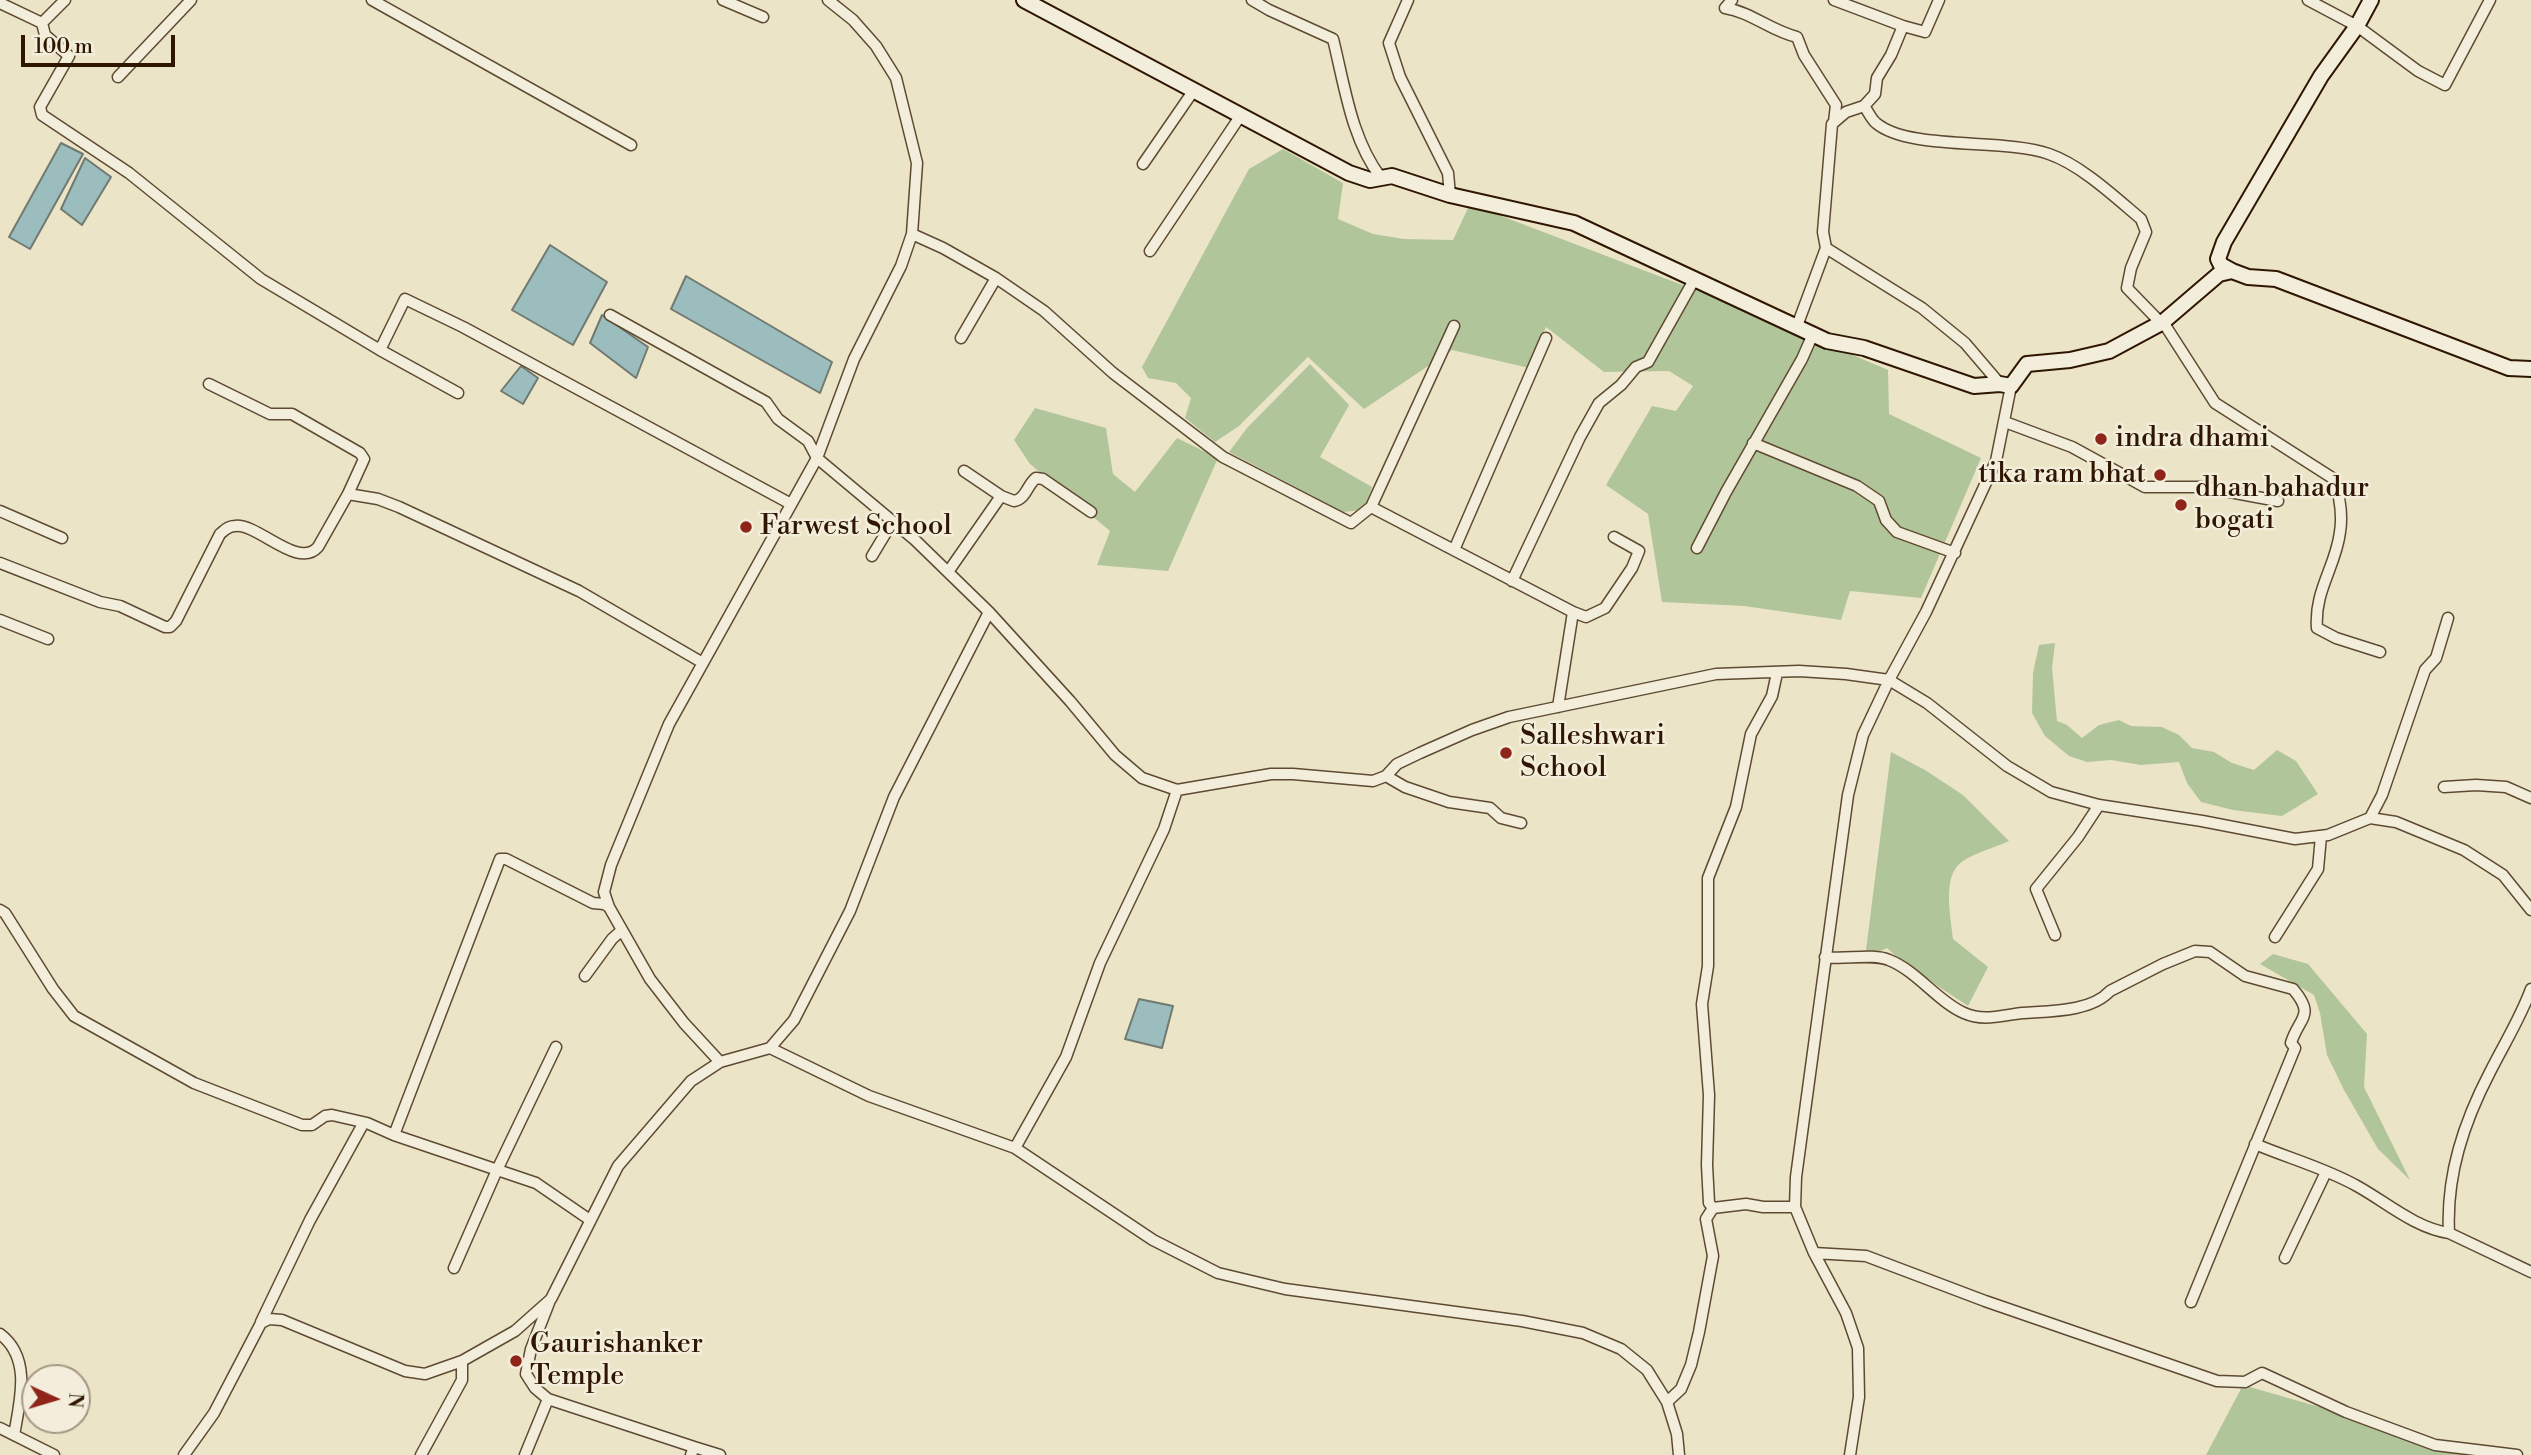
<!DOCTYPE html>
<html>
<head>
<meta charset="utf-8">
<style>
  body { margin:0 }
  #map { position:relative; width:2531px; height:1455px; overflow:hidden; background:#ece4c7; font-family:"Libre Bodoni",serif }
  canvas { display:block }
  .north { position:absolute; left:21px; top:1364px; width:70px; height:70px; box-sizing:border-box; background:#f3eddb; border:2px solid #a59783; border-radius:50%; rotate:94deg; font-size:19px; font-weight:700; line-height:28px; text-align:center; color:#2f1600 }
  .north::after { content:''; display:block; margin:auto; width:24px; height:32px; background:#8f2418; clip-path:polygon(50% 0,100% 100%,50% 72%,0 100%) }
  .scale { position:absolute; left:21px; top:35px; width:154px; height:32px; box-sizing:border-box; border:4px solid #2f1600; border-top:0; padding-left:9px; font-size:21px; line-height:24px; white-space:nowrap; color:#2f1600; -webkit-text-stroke:5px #f3eddb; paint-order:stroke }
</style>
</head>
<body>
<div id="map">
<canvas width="2531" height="1455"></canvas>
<div class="north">N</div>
<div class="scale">100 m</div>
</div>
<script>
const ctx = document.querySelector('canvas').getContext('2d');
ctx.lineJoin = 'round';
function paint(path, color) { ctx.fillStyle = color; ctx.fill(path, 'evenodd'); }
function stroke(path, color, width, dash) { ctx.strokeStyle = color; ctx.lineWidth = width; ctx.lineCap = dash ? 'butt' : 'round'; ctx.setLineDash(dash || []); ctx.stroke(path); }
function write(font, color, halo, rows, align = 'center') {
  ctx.font = font + ' "Libre Bodoni",serif'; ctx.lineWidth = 5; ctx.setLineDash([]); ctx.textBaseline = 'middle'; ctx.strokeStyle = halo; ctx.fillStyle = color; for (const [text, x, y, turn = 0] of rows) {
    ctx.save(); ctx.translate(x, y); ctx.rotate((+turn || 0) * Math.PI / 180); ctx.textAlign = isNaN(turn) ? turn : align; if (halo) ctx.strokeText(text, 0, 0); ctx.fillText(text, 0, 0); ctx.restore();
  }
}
paint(new Path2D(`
  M 1283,149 L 1343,183 L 1338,219 L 1373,234 L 1404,239 L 1453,240 L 1470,204 L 1740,307 L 1888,370 L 1889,414 L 1981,458 L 1921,598 L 1850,591 L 1841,620 L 1744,606 L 1662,602 L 1648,514 L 1606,485 L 1652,406 L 1676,411 L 1693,386 L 1669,371 L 1604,372 L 1546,327 L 1529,368 L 1452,350 L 1364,409 L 1308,357 L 1239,426 L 1215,442 L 1185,418 L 1191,398 L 1176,383 L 1148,378 L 1142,367 L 1249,169 Z
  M 1310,364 L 1349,405 L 1320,457 L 1372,487 L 1363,510 L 1343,512 L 1229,452 L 1247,428 Z
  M 1035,408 L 1106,428 L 1113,474 L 1135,492 L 1177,438 L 1218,458 L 1168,571 L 1097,565 L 1110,531 L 1030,464 L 1014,440 Z
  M 2055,643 L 2052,668 L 2057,721 L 2067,725 L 2082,738 L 2099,725 L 2119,720 L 2131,726 L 2162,727 L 2179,735 L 2192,748 L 2214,752 L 2232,763 L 2254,770 L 2277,750 L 2296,761 L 2318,794 L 2282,816 L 2233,810 L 2201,802 L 2187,783 L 2179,762 L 2141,765 L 2111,760 L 2087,762 L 2069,756 L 2045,736 L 2032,713 L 2033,673 L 2039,645 Z
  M 1891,752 L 1925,770 L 1963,795 L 2009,841 C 1994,848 1977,852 1963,861 C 1941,875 1951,917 1953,939 L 1988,967 L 1968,1006 L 1906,965 L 1887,948 L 1865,958 Z
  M 2273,954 L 2308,964 L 2367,1034 L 2364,1087 L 2410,1180 L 2378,1149 L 2344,1090 L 2327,1055 L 2320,1013 L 2314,995 L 2260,964 Z
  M 2243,1385 L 2462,1448 L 2490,1455 L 2206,1455 Z`), '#b1c59a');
const water = new Path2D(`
  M 61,143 L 83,154 L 30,249 L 9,237 Z
  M 85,158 L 111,177 L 82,225 L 61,209 Z
  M 550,245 L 607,282 L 573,345 L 512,310 Z
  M 686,276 L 832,362 L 820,393 L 671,309 Z
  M 602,315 L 648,347 L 636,378 L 590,343 Z
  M 521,366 L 538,378 L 523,404 L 501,391 Z
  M 1139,999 L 1173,1006 L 1162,1048 L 1125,1039 Z`);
paint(water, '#9bbdbd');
stroke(water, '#707a71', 2);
const street = new Path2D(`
  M 372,0 L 631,145
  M 723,0 L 763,17
  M 1252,0 L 1269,10 L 1333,39 C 1345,87 1351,138 1381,178
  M 1408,0 L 1389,43 L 1400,77 L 1448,173 L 1450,195
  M 1732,0 L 1725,8 C 1751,12 1771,31 1797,37 L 1804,55 L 1836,105 L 1834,122
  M 1834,0 L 1903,26
  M 2308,0 L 2357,26 L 2418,71 L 2445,85 L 2490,0
  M 0,3 L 42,23 L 65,0
  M 42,23 L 45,35 L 69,56 L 40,107 L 42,115 L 129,173 L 261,279 L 380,350
  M 118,77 L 191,0
  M 1864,106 C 1868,111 1871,119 1876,123 C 1909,151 2004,138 2049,154 C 2081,165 2115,197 2141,219 L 2146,232 L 2131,268 L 2127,288 L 2161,323
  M 1143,164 L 1194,90
  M 912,234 L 943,248 L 996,278 L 1044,311 L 1113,373 L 1223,457 L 1351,523 L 1371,507 L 1573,612 L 1558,707
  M 1826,248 L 1922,308 L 1965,343 L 2000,384
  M 1150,251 L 1241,115
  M 610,315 L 766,402 L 778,419 L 808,441 L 817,458 L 915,540 L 989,612 L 1070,701 L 1115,755 L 1142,778 L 1177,790 L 1271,774 L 1293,774 L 1373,781 L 1386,776 L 1397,764 L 1420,753 L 1472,730 L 1509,717 L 1716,674 L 1799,671 L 1846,674 L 1889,680 L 1927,703 L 2007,766 L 2051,792 L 2099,805 L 2202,821 L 2295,839 L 2328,835 L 2370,818 L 2396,822 L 2464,850 L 2503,875 L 2531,910
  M 2163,322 L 2215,403 L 2334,479 C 2340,497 2343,513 2340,532 C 2336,566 2314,591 2317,628 L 2336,638 L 2380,652
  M 1797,326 L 1826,248 L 1823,232 L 1832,124 L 1846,112 L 1864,106 L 1875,94 L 1877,78 L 1891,55 L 1903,26 L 1925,32 L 1939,0
  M 961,338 L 996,278
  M 209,384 L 270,414 L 292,414 L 360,453 L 364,459 L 348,494 L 378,499 L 399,507 L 579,591 L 703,663
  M 458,393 L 380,350 L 405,299 L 463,327 L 791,504
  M 2005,422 L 2072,447 L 2145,487 L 2203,487 L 2278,501
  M 1753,443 L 1857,486 L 1879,501 L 1886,520 L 1897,532 L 1955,553
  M 964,471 L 1001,496 L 1014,501 C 1026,499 1027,485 1036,478 L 1043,479 L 1091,512
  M 1371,507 L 1454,326
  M 0,511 L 62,538
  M 1697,548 L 1726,492 L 1802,359 L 1813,334
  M 1454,550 L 1546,338
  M 872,556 L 893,521
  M 0,563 L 100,602 L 120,606 L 165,627 L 170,627 L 176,621 L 220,534 C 225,530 228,526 235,526 C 258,523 298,570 318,547 L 348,494
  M 948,572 L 1001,496
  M 1512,581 L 1580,437 L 1599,403 L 1621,385 L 1636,367 L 1648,362 L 1694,280
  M 1573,612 L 1586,617 L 1605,608 L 1632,568 L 1639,551 L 1614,537
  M 0,620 L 48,639
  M 1777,673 L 1772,696 L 1751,734 L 1736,807 L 1708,878 L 1708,966 L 1702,1004 L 1709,1095 L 1707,1165 L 1709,1203 L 1713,1208 L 1746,1204 L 1763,1207 L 1795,1207
  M 1386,776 L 1405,787 L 1449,802 L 1490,808 L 1501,818 L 1521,823
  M 2444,787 L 2476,785 L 2506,787 L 2531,798
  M 2370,818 L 2382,795 L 2425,670 L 2436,658 L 2448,618
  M 0,910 L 5,913 L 53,989 L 74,1016 L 194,1083 L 302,1125 L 312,1125 L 325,1116 L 332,1115 L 367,1123 L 394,1135 L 536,1183 L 590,1220
  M 2055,935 L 2036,889 L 2078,837 L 2099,805
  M 2275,937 L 2318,869 L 2321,836
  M 1825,957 C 1844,960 1873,953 1889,960 C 1917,971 1937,1001 1964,1013 C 1984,1022 2002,1015 2023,1013 C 2049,1011 2091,1012 2110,991 L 2163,964 L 2195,951 L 2210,952 L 2245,976 L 2293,989 C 2316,1016 2299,1017 2291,1043 L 2295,1048 L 2191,1302
  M 585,976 L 612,939 L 622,930
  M 770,1048 L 794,1020 L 850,911 L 894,797 L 989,612
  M 720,1062 L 684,1023 L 650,979 L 609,907 L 604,892 L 611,865 L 669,724 L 817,458 L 854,359 L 901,266 L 912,234 L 917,163 L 896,78 L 876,46 L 853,20 L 828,0
  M 394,1135 L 500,859 L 506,859 L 593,903 L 604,904 L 609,907
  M 2255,1144 C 2288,1158 2325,1168 2357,1186 C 2386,1202 2415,1228 2449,1233 L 2531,1272
  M 1015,1148 L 1066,1057 L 1100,963 L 1164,829 L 1177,790
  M 2449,1233 C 2446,1175 2464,1122 2490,1072 C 2504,1044 2520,1019 2531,989
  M 1814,1253 L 1866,1256 L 1985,1301 L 2217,1381 L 2245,1382 L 2262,1373 L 2346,1412 L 2435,1445 L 2517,1455
  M 2285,1258 L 2326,1172
  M 454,1268 L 497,1170 L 556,1047
  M 261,1322 L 310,1220 L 363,1124
  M 0,1334 C 32,1358 20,1401 14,1435
  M 548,1399 L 694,1447 L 691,1455
  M 1667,1402 L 1681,1389 L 1691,1365 L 1699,1332 L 1713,1256 L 1706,1219 L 1713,1208
  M 0,1428 L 54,1455
  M 694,1447 L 720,1455
  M 184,1455 L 214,1413 L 261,1323 L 269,1319 L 282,1320 L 405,1371 L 425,1374 L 462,1361 L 515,1331 L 551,1299 L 618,1166 L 691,1081 L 720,1062 L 770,1048 L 869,1096 L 1015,1148 L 1153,1240 L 1218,1273 L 1285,1289 L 1522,1321 L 1583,1333 L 1621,1349 L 1647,1370 L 1667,1402 L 1677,1434 L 1679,1455
  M 421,1455 L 462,1380 L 462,1361
  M 525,1455 L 548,1399 L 535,1388 L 526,1374 L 531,1349 L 549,1303
  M 1850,1455 L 1859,1397 L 1858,1348 L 1846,1313 L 1814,1253 L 1795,1207 L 1796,1177 L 1848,795 L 1863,735 L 1889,680 L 1926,612 L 1996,461 L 2011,386`);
const secondary = new Path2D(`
  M 1024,0 L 1349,173 L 1370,180 L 1392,176 L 1450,195 L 1574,223 L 1827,341 L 1864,348 L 1974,386 L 2000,384 L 2011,386 L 2027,364 L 2070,360 L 2109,351 L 2163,322 L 2219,274 L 2232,271 L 2248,277 L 2276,279 L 2509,368 L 2531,369
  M 2232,271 L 2221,265 L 2218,259 L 2224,242 L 2321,76 L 2357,26 L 2371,0`);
stroke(street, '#5e4a32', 13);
stroke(secondary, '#2f1600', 18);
stroke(street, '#f3eddb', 10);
stroke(secondary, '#f3eddb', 14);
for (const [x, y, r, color] of [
  [2101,439,7,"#8f2418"],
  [2160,475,7,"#8f2418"],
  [2181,505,7,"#8f2418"],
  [746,527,7,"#8f2418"],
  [1506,753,7,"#8f2418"],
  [516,1361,7,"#8f2418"]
]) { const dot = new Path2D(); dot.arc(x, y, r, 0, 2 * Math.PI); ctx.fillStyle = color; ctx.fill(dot); stroke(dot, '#f3eddb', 2.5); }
write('28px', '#2f1600', '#f3eddb', [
  ["indra dhami",2115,439],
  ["tika ram bhat",2146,475,"right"],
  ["dhan bahadur",2195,489],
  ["bogati",2195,521],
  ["Farwest School",760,527],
  ["Salleshwari",1520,737],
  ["School",1520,769],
  ["Gaurishanker",530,1345],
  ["Temple",530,1377]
], 'left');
</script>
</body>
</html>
